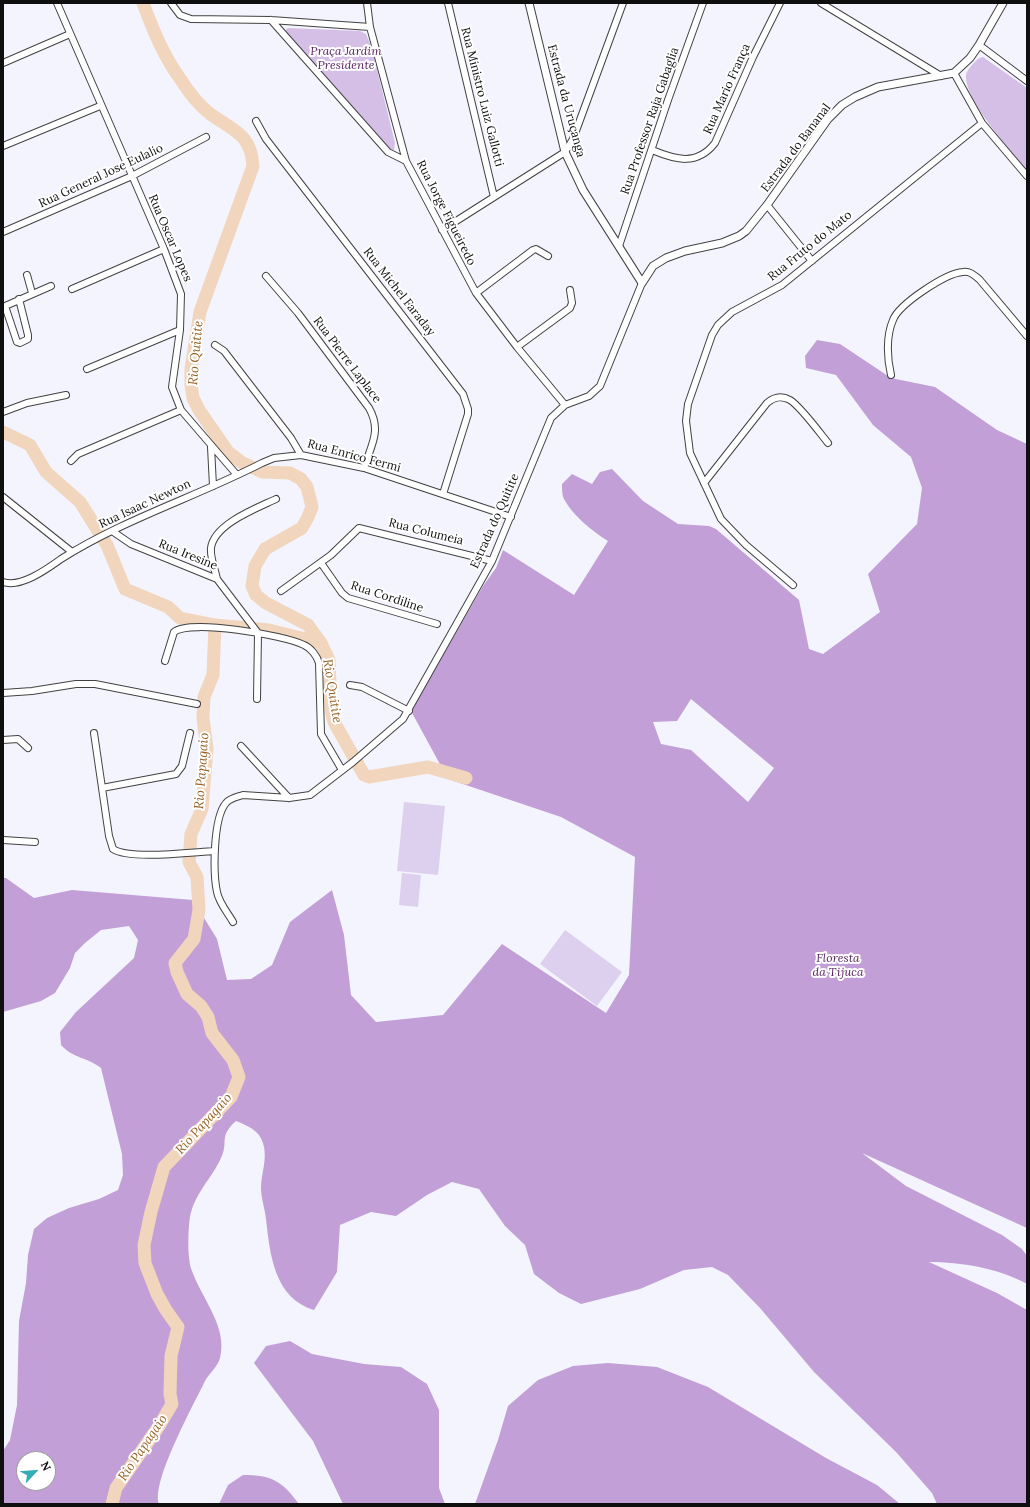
<!DOCTYPE html>
<html>
<head>
<meta charset="utf-8">
<style>
  body { margin:0 }
  #map { position:relative; width:1030px; height:1507px; overflow:hidden; background:#f3f4fe; font-family:Lora,serif }
  canvas { display:block }
  .frame { position:absolute; inset:0; border:4px solid #0f0f0f; pointer-events:none }
  .north { position:absolute; left:16px; top:1451px; width:40px; height:40px; box-sizing:border-box; background:#fff; border:1px solid #9f9f9f; border-radius:50%; rotate:64deg; font-size:11px; font-weight:700; line-height:16px; text-align:center; color:#0f0f0f }
  .north::after { content:''; display:block; margin:auto; width:14px; height:18px; background:#33aeb4; clip-path:polygon(50% 0,100% 100%,50% 72%,0 100%) }
</style>
</head>
<body>
<div id="map">
<canvas width="1030" height="1507"></canvas>
<div class="frame"></div>
<div class="north">N</div>
</div>
<script>
const ctx = document.querySelector('canvas').getContext('2d');
ctx.lineJoin = 'round';
function paint(path, color) { ctx.fillStyle = color; ctx.fill(path, 'evenodd'); }
function stroke(path, color, width, dash) { ctx.strokeStyle = color; ctx.lineWidth = width; ctx.lineCap = dash ? 'butt' : 'round'; ctx.setLineDash(dash || []); ctx.stroke(path); }
function write(font, color, halo, rows, align = 'center') {
  ctx.font = font + ' Lora,serif'; ctx.lineWidth = 4; ctx.setLineDash([]); ctx.textBaseline = 'middle'; ctx.strokeStyle = halo; ctx.fillStyle = color; for (const [text, x, y, turn = 0] of rows) {
    ctx.save(); ctx.translate(x, y); ctx.rotate((+turn || 0) * Math.PI / 180); ctx.textAlign = isNaN(turn) ? turn : align; if (halo) ctx.strokeText(text, 0, 0); ctx.fillText(text, 0, 0); ctx.restore();
  }
}
paint(new Path2D(`
  M 288,28 L 360,31 L 366,34 L 372,49 L 395,143 L 394,150 L 388,149 L 284,31 Z
  M 983,57 L 1027,88 L 1027,170 C 1011,151 966,102 966,77 C 966,72 968,70 971,66 C 975,62 977,58 983,57 Z`), '#d5bfe6');
paint(new Path2D(`
  M 817,340 L 840,344 L 891,378 L 935,387 L 997,430 L 1027,444 L 1027,1228 L 862,1153 L 906,1186 L 1002,1235 L 1022,1249 L 1027,1256 L 1027,1284 C 998,1268 961,1262 929,1262 L 997,1293 L 1027,1310 L 1027,1504 L 937,1504 L 932,1493 L 896,1452 L 814,1372 L 760,1308 L 728,1275 L 712,1267 L 684,1270 L 640,1289 L 581,1304 L 559,1293 L 534,1274 L 525,1245 L 505,1226 L 479,1189 L 452,1182 L 427,1195 L 396,1216 L 371,1212 L 340,1225 L 337,1272 L 314,1310 C 274,1298 270,1254 266,1219 C 265,1209 261,1198 261,1188 C 261,1174 268,1158 263,1143 C 259,1130 248,1126 236,1121 C 218,1137 229,1141 221,1158 C 212,1178 194,1194 190,1217 C 188,1230 187,1259 192,1271 C 202,1299 228,1327 220,1358 C 218,1366 209,1374 205,1381 C 194,1404 151,1482 159,1504 L 3,1504 L 3,1451 L 10,1440 L 17,1405 L 19,1321 L 26,1283 L 28,1255 L 34,1229 L 47,1218 L 69,1208 L 99,1199 L 118,1190 L 123,1175 L 122,1154 L 101,1068 C 87,1057 74,1059 61,1045 L 60,1032 L 76,1012 L 134,958 L 138,940 L 129,926 L 101,930 L 85,943 L 75,953 L 70,968 L 55,993 L 41,1001 L 3,1012 L 3,878 L 6,878 L 34,898 L 72,890 L 193,900 L 217,939 L 227,980 L 251,979 L 272,965 L 290,922 L 332,890 L 344,935 L 351,995 L 376,1022 L 443,1015 L 502,944 L 606,1013 L 629,975 L 635,857 L 561,817 L 448,779 L 411,711 L 483,586 L 496,568 L 503,550 L 574,595 L 608,541 C 592,531 571,514 563,497 C 562,493 562,488 562,484 L 572,474 L 592,484 L 600,472 L 612,469 L 643,501 L 678,524 L 709,526 L 716,529 L 799,600 L 809,649 L 823,654 L 880,612 L 868,574 L 917,524 L 922,488 L 911,457 L 873,425 L 836,375 L 806,368 L 805,356 ZM 691,699 L 774,768 L 748,802 L 691,750 L 661,744 L 653,722 L 677,721 ZM 24,1459 L 48,1459 L 48,1483 L 24,1483 Z
  M 290,1341 L 312,1354 L 364,1364 L 401,1367 L 427,1384 L 439,1410 L 439,1488 L 445,1504 L 343,1504 L 313,1441 L 254,1363 L 266,1346 Z
  M 608,1363 L 657,1367 L 708,1387 L 826,1458 L 877,1485 L 900,1504 L 475,1504 L 498,1440 L 508,1406 L 538,1380 L 573,1366 Z
  M 243,1475 C 272,1475 282,1481 299,1504 L 219,1504 L 228,1485 Z`), '#c29fd6');
paint(new Path2D(`
  M 404,802 L 445,806 L 438,875 L 397,871 Z
  M 402,873 L 421,875 L 418,907 L 399,905 Z
  M 565,930 L 622,972 L 597,1006 L 540,964 Z`), '#ddd0ee');
stroke(new Path2D(`
  M 143,3 C 153,30 164,57 181,80 C 188,91 199,105 209,113 C 232,130 251,133 253,166 L 200,312 L 191,369 L 191,385 L 193,398 L 199,410 L 228,452 L 241,462 L 262,472 L 290,473 L 301,479 L 307,487 L 312,507 L 308,517 L 302,528 L 265,549 L 255,566 L 252,586 L 256,595 L 266,603 L 308,625 L 321,643 L 329,660 L 331,710 L 334,722 L 364,775 L 369,777 L 428,767 L 466,778
  M 3,432 L 30,445 L 46,472 L 80,502 L 107,545 L 125,589 L 168,607 L 180,618 L 215,625 L 269,630 L 321,643
  M 112,1504 L 116,1488 L 159,1426 L 172,1404 L 170,1394 L 171,1356 L 178,1327 L 166,1310 L 157,1294 L 145,1263 L 144,1245 L 151,1212 L 164,1167 L 231,1097 L 239,1077 L 233,1060 L 212,1033 L 208,1017 L 201,1006 L 187,994 L 177,972 L 175,963 L 194,939 L 199,910 L 197,877 L 189,862 L 191,834 L 202,809 L 207,749 L 203,718 L 204,697 L 213,675 L 215,625`), '#f1d5bc', 13);
const minor = new Path2D(`
  M 57,3 L 164,249 L 181,294 L 180,330 L 172,387 L 181,410 L 237,475
  M 171,3 L 180,15 L 191,19 L 271,20 L 370,27
  M 367,3 L 370,27 L 406,161 L 476,293 L 517,347 L 565,405
  M 448,3 L 494,197
  M 821,3 L 941,76
  M 271,20 L 388,152 L 406,161
  M 979,45 L 1027,81
  M 3,63 L 70,34
  M 954,73 L 982,123 L 1027,176
  M 256,121 L 266,139 L 463,394 L 468,409 L 468,414 L 443,494
  M 3,146 L 100,106
  M 652,150 C 676,160 697,166 715,143 L 753,57 L 780,3
  M 767,205 L 812,261
  M 442,230 L 565,152 L 573,139 L 623,3
  M 3,232 L 132,176 L 206,137
  M 619,246 L 668,100 L 703,3
  M 27,275 L 32,293
  M 266,276 L 298,313 L 369,408 C 382,431 371,445 364,468
  M 72,289 L 164,249
  M 476,293 L 533,250 L 536,249 L 548,256
  M 5,306 L 17,342 L 20,343 L 28,339 L 28,335 L 19,299
  M 3,307 L 51,286
  M 215,345 L 224,351 L 291,438 L 301,455 L 364,468 L 511,517
  M 517,347 L 570,308 L 572,303 L 570,290
  M 87,369 L 180,330
  M 891,375 C 887,358 886,336 893,320 C 899,304 946,273 963,272 C 970,271 974,275 979,279 L 1027,336
  M 3,412 L 27,403 L 66,395
  M 211,447 L 213,486
  M 71,461 L 78,454 L 181,410
  M 704,483 L 767,403 C 774,397 781,395 790,400 C 800,406 820,433 828,443
  M 3,497 L 72,552
  M 112,531 L 131,544 L 217,579 L 258,633
  M 321,563 L 342,593 L 348,598 L 437,624
  M 217,579 C 215,569 210,558 211,548 C 214,524 257,508 276,499
  M 3,582 C 21,588 47,569 61,559 C 124,519 196,497 262,463 L 274,458 L 301,455
  M 793,585 L 746,545 L 721,519 L 690,453 L 686,421 L 688,404 L 712,335 L 718,325 L 732,312 L 782,285 L 982,123
  M 281,591 L 331,555 L 359,528 L 492,561
  M 165,661 L 174,632 C 190,619 284,635 304,645 C 311,648 317,656 319,663 L 321,734 L 342,770
  M 350,685 L 362,687 L 409,711
  M 3,693 L 32,691 L 76,684 L 95,684 L 197,704
  M 257,699 L 258,633
  M 94,733 L 109,836 L 113,849 C 129,860 193,852 214,851
  M 3,740 L 18,739 L 28,748
  M 241,746 L 289,798
  M 102,788 L 176,774 L 182,766 L 190,733
  M 3,840 L 35,842
  M 233,922 C 228,913 219,903 217,892 C 213,873 213,818 226,803 C 230,798 237,797 243,795 L 289,798 L 310,795 L 353,762 L 403,719 L 492,561 L 551,418 L 565,405 L 589,396 L 600,386 L 642,283`);
const tertiary = new Path2D(`
  M 529,3 L 565,152 L 583,190 L 642,283 L 653,266 L 666,258 L 685,251 L 722,243 L 739,236 L 746,231 L 767,205 L 828,119 L 842,105 L 855,97 L 878,87 L 954,73 L 970,58 L 979,45 L 1003,3`);
stroke(minor, '#424242', 8);
stroke(tertiary, '#424242', 9);
stroke(minor, '#fff', 6);
stroke(tertiary, '#fff', 7);
write('italic 12px', '#5b2562', '#fff', [
  ["Praça Jardim",346,52],
  ["Presidente",346,66],
  ["Floresta",838,959],
  ["da Tijuca",838,973]
]);
write('12px', '#0f0f0f', '#fff', [
  ["Rua Mario França",727,89,-66],
  ["Rua Ministro Luiz Gallotti",482,97,76],
  ["Estrada da Uruçanga",566,101,75],
  ["Rua Professor Raja Gabaglia",650,121,-71],
  ["Estrada do Bananal",796,148,-53],
  ["Rua General Jose Eulalio",101,176,-25],
  ["Rua Jorge Figueiredo",446,213,63],
  ["Rua Oscar Lopes",170,238,67],
  ["Rua Fruto do Mato",810,246,-39],
  ["Rua Michel Faraday",399,292,52],
  ["Rua Pierre Laplace",347,360,53],
  ["Rua Enrico Fermi",354,456,15],
  ["Rua Isaac Newton",145,504,-25],
  ["Estrada do Quitite",495,521,-66],
  ["Rua Columeia",426,532,14],
  ["Rua Iresine",188,555,22],
  ["Rua Cordiline",387,597,18]
]);
write('italic 13px', '#976123', '#fff', [
  ["Rio Quitite",196,353,-85],
  ["Rio Quitite",332,691,81],
  ["Rio Papagaio",202,771,-86],
  ["Rio Papagaio",204,1124,-48],
  ["Rio Papagaio",143,1448,-56]
]);
</script>
</body>
</html>
